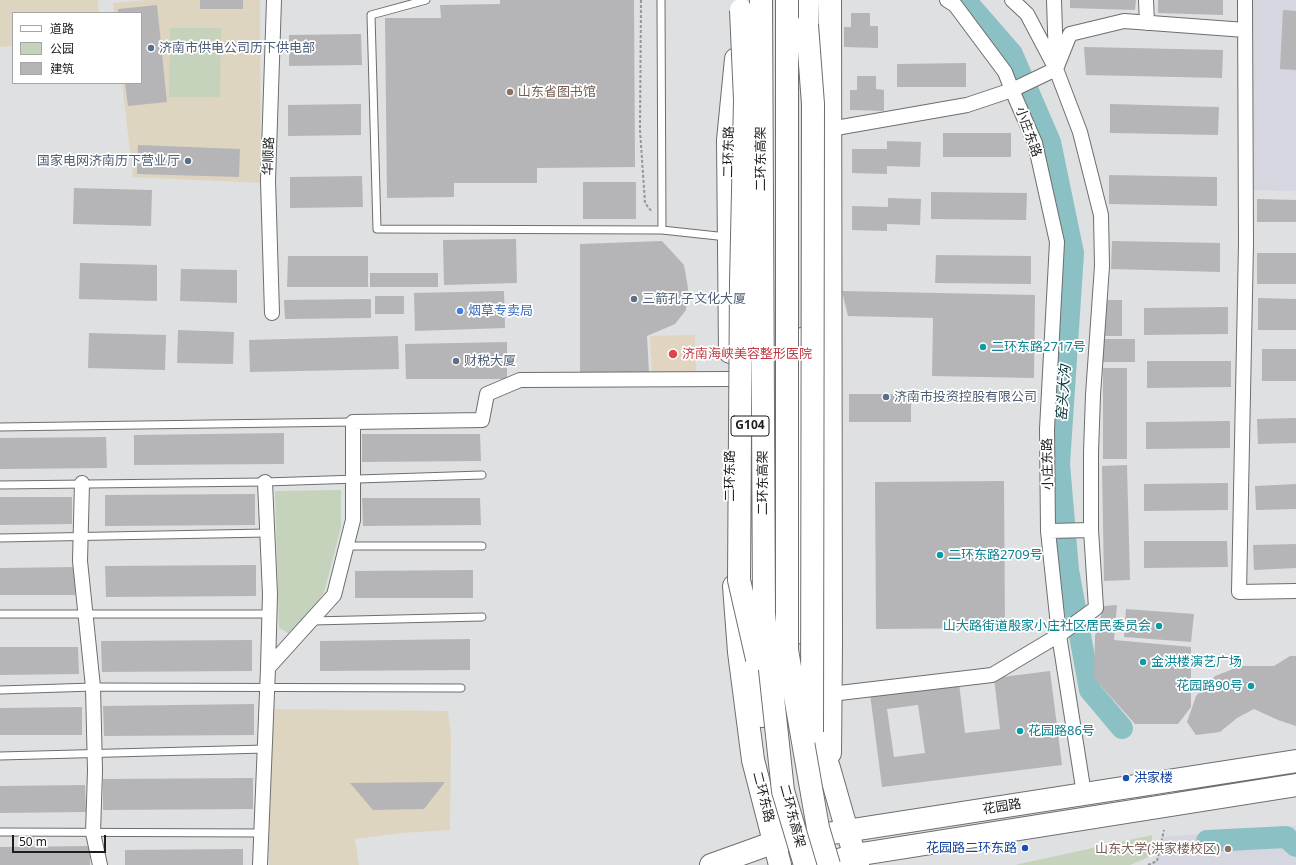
<!DOCTYPE html>
<html>
<head>
<meta charset="utf-8">
<style>
  body { margin:0 }
  #map { position:relative; width:1296px; height:865px; overflow:hidden; background:#dfe0e1; font-family:"Noto Sans","Noto Sans SC",sans-serif }
  canvas { display:block }
  .legend { position:absolute; left:12px; top:12px; width:130px; height:72px; box-sizing:border-box; background:#fff; border:1px solid #a5a5a5; margin:0; padding:5px 7px; list-style:none; font-size:12px; color:#1d1d1e }
  .legend li { display:flex; align-items:center; gap:8px; height:20px }
  .legend b { width:20px; border:1px solid #a5a5a5 }
  .scale { position:absolute; left:12px; top:835px; width:94px; height:18px; box-sizing:border-box; border:2px solid #1d1d1e; border-top:0; padding-left:5px; font-size:12px; line-height:14px; white-space:nowrap; color:#1d1d1e; -webkit-text-stroke:3px #fff; paint-order:stroke }
</style>
</head>
<body>
<div id="map">
<canvas width="1296" height="865"></canvas>
<ul class="legend">
<li><b style="height:5px;background:#fff"></b>道路</li>
<li><b style="height:11px;background:#c5d3bc"></b>公园</li>
<li><b style="height:11px;background:#b5b5b7"></b>建筑</li>
</ul>
<div class="scale">50 m</div>
</div>
<script>
const ctx = document.querySelector('canvas').getContext('2d');
ctx.lineJoin = 'round';
function paint(path, color) { ctx.fillStyle = color; ctx.fill(path, 'evenodd'); }
function stroke(path, color, width, dash) { ctx.strokeStyle = color; ctx.lineWidth = width; ctx.lineCap = dash ? 'butt' : 'round'; ctx.setLineDash(dash || []); ctx.stroke(path); }
function write(font, color, halo, rows, align = 'center') {
  ctx.font = font + ' "Noto Sans","Noto Sans SC",sans-serif'; ctx.lineWidth = 3.5; ctx.setLineDash([]); ctx.textBaseline = 'middle'; ctx.strokeStyle = halo; ctx.fillStyle = color; for (const [text, x, y, turn = 0] of rows) {
    ctx.save(); ctx.translate(x, y); ctx.rotate((+turn || 0) * Math.PI / 180); ctx.textAlign = isNaN(turn) ? turn : align; if (halo) ctx.strokeText(text, 0, 0); ctx.fillText(text, 0, 0); ctx.restore();
  }
}
paint(new Path2D(`
  M 0,0 L 98,0 L 99,13 L 13,13 L 13,46 L 0,47 Z
  M 146,0 L 260,0 L 261,183 L 133,177 L 122,83 L 141,83 L 141,13 L 114,13 L 113,3 Z
  M 270,709 L 448,711 L 451,736 L 450,830 L 402,833 L 355,839 L 359,865 L 269,865 Z`), '#ded5c0');
paint(new Path2D(`
  M 1251,0 L 1296,0 L 1296,191 L 1250,190 Z
  M 1296,826 L 1296,865 L 1148,865 L 1157,861 L 1163,837 Z`), '#d5d6df');
paint(new Path2D(`
  M 695,335 L 696,372 L 652,374 L 650,336 Z`), '#e1d4c1');
paint(new Path2D(`
  M 170,28 L 221,28 L 220,97 L 169,97 Z
  M 341,490 L 341,527 L 324,593 L 292,635 L 279,628 L 275,491 Z
  M 1152,835 L 1151,856 L 1130,865 L 1015,865 Z`), '#c5d3bc');
stroke(new Path2D(`
  M 965,0 L 1012,54 L 1050,142 L 1073,253 L 1059,464 L 1068,570 L 1090,690 L 1122,728
  M 1207,841 L 1286,837 L 1296,846`), '#8bc0c4', 22);
paint(new Path2D(`
  M 200,0 L 243,0 L 243,9 L 200,9 Z
  M 500,0 L 634,0 L 635,167 L 537,168 L 537,183 L 454,183 L 454,197 L 387,198 L 385,18 L 441,18 L 440,5 L 500,4 Z
  M 1070,0 L 1136,0 L 1135,10 L 1070,8 Z
  M 1158,0 L 1223,0 L 1223,15 L 1158,13 Z
  M 157,5 L 167,102 L 128,106 L 125,83 L 141,83 L 141,13 L 118,13 L 118,9 Z
  M 1283,10 L 1296,11 L 1296,70 L 1280,69 Z
  M 851,13 L 870,13 L 870,26 L 878,26 L 878,48 L 844,47 L 844,27 L 851,27 Z
  M 361,34 L 362,65 L 289,66 L 289,35 Z
  M 1084,47 L 1223,50 L 1222,78 L 1086,75 Z
  M 966,63 L 966,87 L 897,87 L 897,64 Z
  M 857,76 L 876,76 L 876,89 L 884,90 L 884,111 L 850,110 L 850,90 L 857,90 Z
  M 361,104 L 361,135 L 288,136 L 288,105 Z
  M 1110,104 L 1219,107 L 1218,135 L 1110,133 Z
  M 943,133 L 1011,133 L 1011,157 L 943,157 Z
  M 887,141 L 921,142 L 920,167 L 887,166 L 887,174 L 852,173 L 852,149 L 887,149 Z
  M 138,145 L 240,149 L 239,177 L 137,174 Z
  M 1109,175 L 1217,177 L 1217,206 L 1109,204 Z
  M 362,176 L 363,207 L 290,208 L 290,177 Z
  M 583,182 L 636,182 L 636,219 L 583,219 Z
  M 74,188 L 152,190 L 151,226 L 73,224 Z
  M 931,192 L 1027,193 L 1026,220 L 931,219 Z
  M 888,198 L 921,199 L 920,225 L 887,224 L 887,231 L 852,230 L 852,206 L 888,207 Z
  M 1257,199 L 1296,200 L 1296,222 L 1257,222 Z
  M 516,239 L 517,283 L 444,285 L 443,240 Z
  M 662,241 L 684,265 L 688,288 L 686,310 L 675,324 L 647,336 L 649,373 L 580,372 L 580,244 Z
  M 1112,241 L 1220,243 L 1220,272 L 1111,269 Z
  M 1257,253 L 1296,253 L 1296,284 L 1257,284 Z
  M 936,255 L 1031,256 L 1031,284 L 935,283 Z
  M 288,256 L 368,256 L 368,287 L 287,287 Z
  M 80,263 L 157,265 L 157,301 L 79,299 Z
  M 181,269 L 237,270 L 237,303 L 180,301 Z
  M 370,273 L 438,273 L 438,287 L 370,287 Z
  M 504,291 L 505,328 L 415,331 L 414,293 Z
  M 842,291 L 1035,295 L 1034,378 L 932,376 L 933,318 L 848,316 Z
  M 375,296 L 404,296 L 404,314 L 375,314 Z
  M 1258,298 L 1296,299 L 1296,330 L 1258,330 Z
  M 371,299 L 371,318 L 285,319 L 284,300 Z
  M 1104,300 L 1122,300 L 1122,336 L 1104,336 Z
  M 1228,307 L 1228,334 L 1144,335 L 1144,308 Z
  M 178,330 L 234,332 L 233,364 L 177,363 Z
  M 89,333 L 166,335 L 165,370 L 88,368 Z
  M 398,336 L 399,369 L 250,372 L 249,340 Z
  M 1103,339 L 1135,339 L 1135,362 L 1103,362 Z
  M 507,342 L 507,379 L 406,379 L 405,344 Z
  M 1262,349 L 1296,349 L 1296,381 L 1262,381 Z
  M 1147,361 L 1231,361 L 1231,387 L 1147,388 Z
  M 1103,368 L 1127,368 L 1127,459 L 1103,459 Z
  M 849,394 L 911,394 L 911,422 L 849,422 Z
  M 1296,418 L 1296,443 L 1258,444 L 1257,419 Z
  M 1230,421 L 1230,448 L 1146,449 L 1146,422 Z
  M 284,433 L 284,464 L 134,465 L 134,435 Z
  M 362,434 L 480,434 L 481,461 L 362,462 Z
  M 106,437 L 107,468 L 0,469 L 0,438 Z
  M 1127,465 L 1130,580 L 1104,581 L 1102,466 Z
  M 1004,481 L 1005,628 L 876,629 L 875,482 Z
  M 1228,483 L 1228,510 L 1144,511 L 1144,484 Z
  M 1296,484 L 1296,509 L 1256,510 L 1255,486 Z
  M 255,494 L 255,525 L 105,526 L 105,495 Z
  M 0,497 L 72,497 L 72,524 L 0,525 Z
  M 362,498 L 480,498 L 481,525 L 363,526 Z
  M 1144,541 L 1227,541 L 1228,567 L 1144,568 Z
  M 1296,544 L 1296,568 L 1254,570 L 1253,545 Z
  M 256,565 L 256,596 L 106,597 L 105,566 Z
  M 75,567 L 75,595 L 0,595 L 0,568 Z
  M 473,570 L 473,598 L 355,598 L 355,571 Z
  M 1117,605 L 1114,640 L 1191,647 L 1191,707 L 1178,724 L 1135,724 L 1094,678 L 1095,636 L 1104,606 Z
  M 1126,609 L 1194,614 L 1191,642 L 1124,637 Z
  M 470,639 L 470,670 L 320,671 L 320,641 Z
  M 252,640 L 252,671 L 102,672 L 101,641 Z
  M 0,647 L 78,647 L 79,674 L 0,675 Z
  M 1290,656 L 1296,656 L 1296,726 L 1278,720 L 1254,709 L 1237,718 L 1220,732 L 1196,735 L 1187,722 L 1196,696 L 1215,676 L 1241,666 L 1274,666 Z
  M 1050,671 L 1062,765 L 882,787 L 870,694 L 959,683 L 965,733 L 1000,729 L 994,678 ZM 918,705 L 925,753 L 894,757 L 887,709 Z
  M 254,704 L 254,735 L 104,736 L 103,706 Z
  M 82,707 L 82,735 L 0,735 L 0,708 Z
  M 253,778 L 253,809 L 103,810 L 103,779 Z
  M 445,782 L 424,809 L 373,810 L 350,783 Z
  M 85,785 L 86,812 L 0,813 L 0,786 Z
  M 90,846 L 90,865 L 0,865 L 0,847 Z
  M 243,849 L 243,865 L 125,865 L 125,850 Z`), '#b5b5b7');
const service = new Path2D(`
  M 426,0 L 371,15 L 377,229 L 662,230 L 727,237
  M 661,0 L 662,230
  M 0,427 L 353,422
  M 0,485 L 265,482 L 482,475
  M 0,538 L 267,533
  M 346,546 L 482,546
  M 0,614 L 270,614
  M 312,621 L 482,617
  M 0,690 L 93,687 L 461,688
  M 0,756 L 265,749
  M 0,832 L 261,833`);
const minor = new Path2D(`
  M 947,0 L 955,5 L 1005,72 L 1012,90 L 1035,143 L 1057,242 L 1047,429 L 1048,531 L 1059,635 L 1084,794
  M 1054,0 L 1056,62
  M 1146,0 L 1147,23
  M 1245,0 L 1246,244 L 1239,592 L 1296,591
  M 830,129 L 967,105 L 1012,90 L 1056,69 L 1070,34 L 1124,21 L 1245,30
  M 272,313 L 268,181 L 274,0
  M 265,482 L 270,594 L 268,668
  M 82,483 L 80,561 L 93,687 L 95,771 L 93,833 L 100,865
  M 1048,531 L 1091,530
  M 831,694 L 992,675 L 1059,635 L 1096,608 L 1091,530 L 1091,452 L 1093,395 L 1102,266 L 1101,215 L 1080,132 L 1056,69 L 1027,14 L 1012,0
  M 260,865 L 268,668 L 334,595 L 353,520 L 353,422 L 482,420 L 487,394 L 520,380 L 730,379`);
const primary = new Path2D(`
  M 711,865 L 775,842 L 1296,761
  M 823,865 L 855,855 L 1296,785`);
const trunk = new Path2D(`
  M 807,45 L 808,0
  M 802,339 L 799,576 L 803,633
  M 730,352 L 728,140 L 736,59
  M 750,517 L 750,588 L 762,716
  M 734,586 L 739,652 L 753,760 L 780,865
  M 810,713 L 829,768 L 847,831 L 858,865
  M 830,753 L 831,644 L 830,0`);
stroke(service, '#6d6e6f', 9);
stroke(minor, '#6d6e6f', 16);
stroke(primary, '#6d6e6f', 24);
stroke(trunk, '#6d6e6f', 24);
stroke(new Path2D(`
  M 641,0 L 640,130 L 645,203 L 652,212
  M 1148,865 L 1157,861 L 1164,830`), '#969697', 2, [3, 2]);
stroke(service, '#fff', 7);
stroke(minor, '#fff', 14);
stroke(primary, '#fff', 22);
stroke(trunk, '#fff', 22);
const trunkBridge = new Path2D(`
  M 761,0 L 764,614 L 783,791 L 805,865
  M 787,0 L 787,650 L 818,828 L 829,865
  M 741,10 L 745,100 L 741,282 L 739,580 L 757,659
  M 807,25 L 813,104 L 812,732`);
stroke(trunkBridge, '#6d6e6f', 24, []);
stroke(trunkBridge, '#fff', 22);
for (const [x, y, r, color] of [
  [151,48,4,"#5c6f8a"],
  [510,92,4,"#8d6e63"],
  [188,161,4,"#5c6f8a"],
  [634,299,4,"#5c6f8a"],
  [460,311,4,"#3f7fe0"],
  [983,347,4,"#0f9aa8"],
  [673,354,5,"#e0444e"],
  [456,361,4,"#5c6f8a"],
  [886,397,4,"#5c6f8a"],
  [940,555,4,"#0f9aa8"],
  [1159,626,4,"#0f9aa8"],
  [1143,662,4,"#0f9aa8"],
  [1251,686,4,"#0f9aa8"],
  [1020,731,4,"#0f9aa8"],
  [1126,778,4,"#1a4fb4"],
  [1025,848,4,"#1a4fb4"],
  [1228,849,4,"#8d6e63"]
]) { const dot = new Path2D(); dot.arc(x, y, r, 0, 2 * Math.PI); ctx.fillStyle = color; ctx.fill(dot); stroke(dot, '#fff', 1.5); }
for (const [x, y, w] of [
  [750,426,38]
]) { const box = new Path2D(); box.roundRect(x - w / 2, y - 10, w, 20, 3); ctx.fillStyle = '#fff'; ctx.fill(box); stroke(box, '#1d1d1e', 1); }
write('bold 12px', '#1d1d1e', null, [
  ["G104",750,426]
]);
write('13px', '#4e5e75', '#fff', [
  ["济南市供电公司历下供电部",159,48],
  ["国家电网济南历下营业厅",180,161,"right"],
  ["三箭孔子文化大厦",642,299],
  ["财税大厦",464,361],
  ["济南市投资控股有限公司",894,397]
], 'left');
write('13px', '#785e54', '#fff', [
  ["山东省图书馆",518,92],
  ["山东大学(洪家楼校区)",1220,849,"right"]
], 'left');
write('13px', '#1d1d1e', '#fff', [
  ["小庄东路",1028,132,70],
  ["二环东路",729,152,-89],
  ["华顺路",269,156,-88],
  ["二环东高架",761,159,-90],
  ["小庄东路",1048,464,-91],
  ["二环东路",730,476,-90],
  ["二环东高架",763,483,-90],
  ["二环东路",763,797,76],
  ["花园路",1002,807,-9],
  ["二环东高架",792,816,75]
]);
write('13px', '#366cbe', '#fff', [
  ["烟草专卖局",468,311]
], 'left');
write('13px', '#0d838f', '#fff', [
  ["二环东路2717号",991,347],
  ["二环东路2709号",948,555],
  ["山大路街道殷家小庄社区居民委员会",1151,626,"right"],
  ["金洪楼演艺广场",1151,662],
  ["花园路90号",1243,686,"right"],
  ["花园路86号",1028,731]
], 'left');
write('13px', '#be3a42', '#fff', [
  ["济南海峡美容整形医院",682,354]
], 'left');
write('13px', '#164399', '#fff', [
  ["洪家楼",1134,778],
  ["花园路二环东路",1017,848,"right"]
], 'left');
write('italic 14px', '#003236', '#fff', [
  ["窑头大沟",1064,393,-86]
]);
</script>
</body>
</html>
